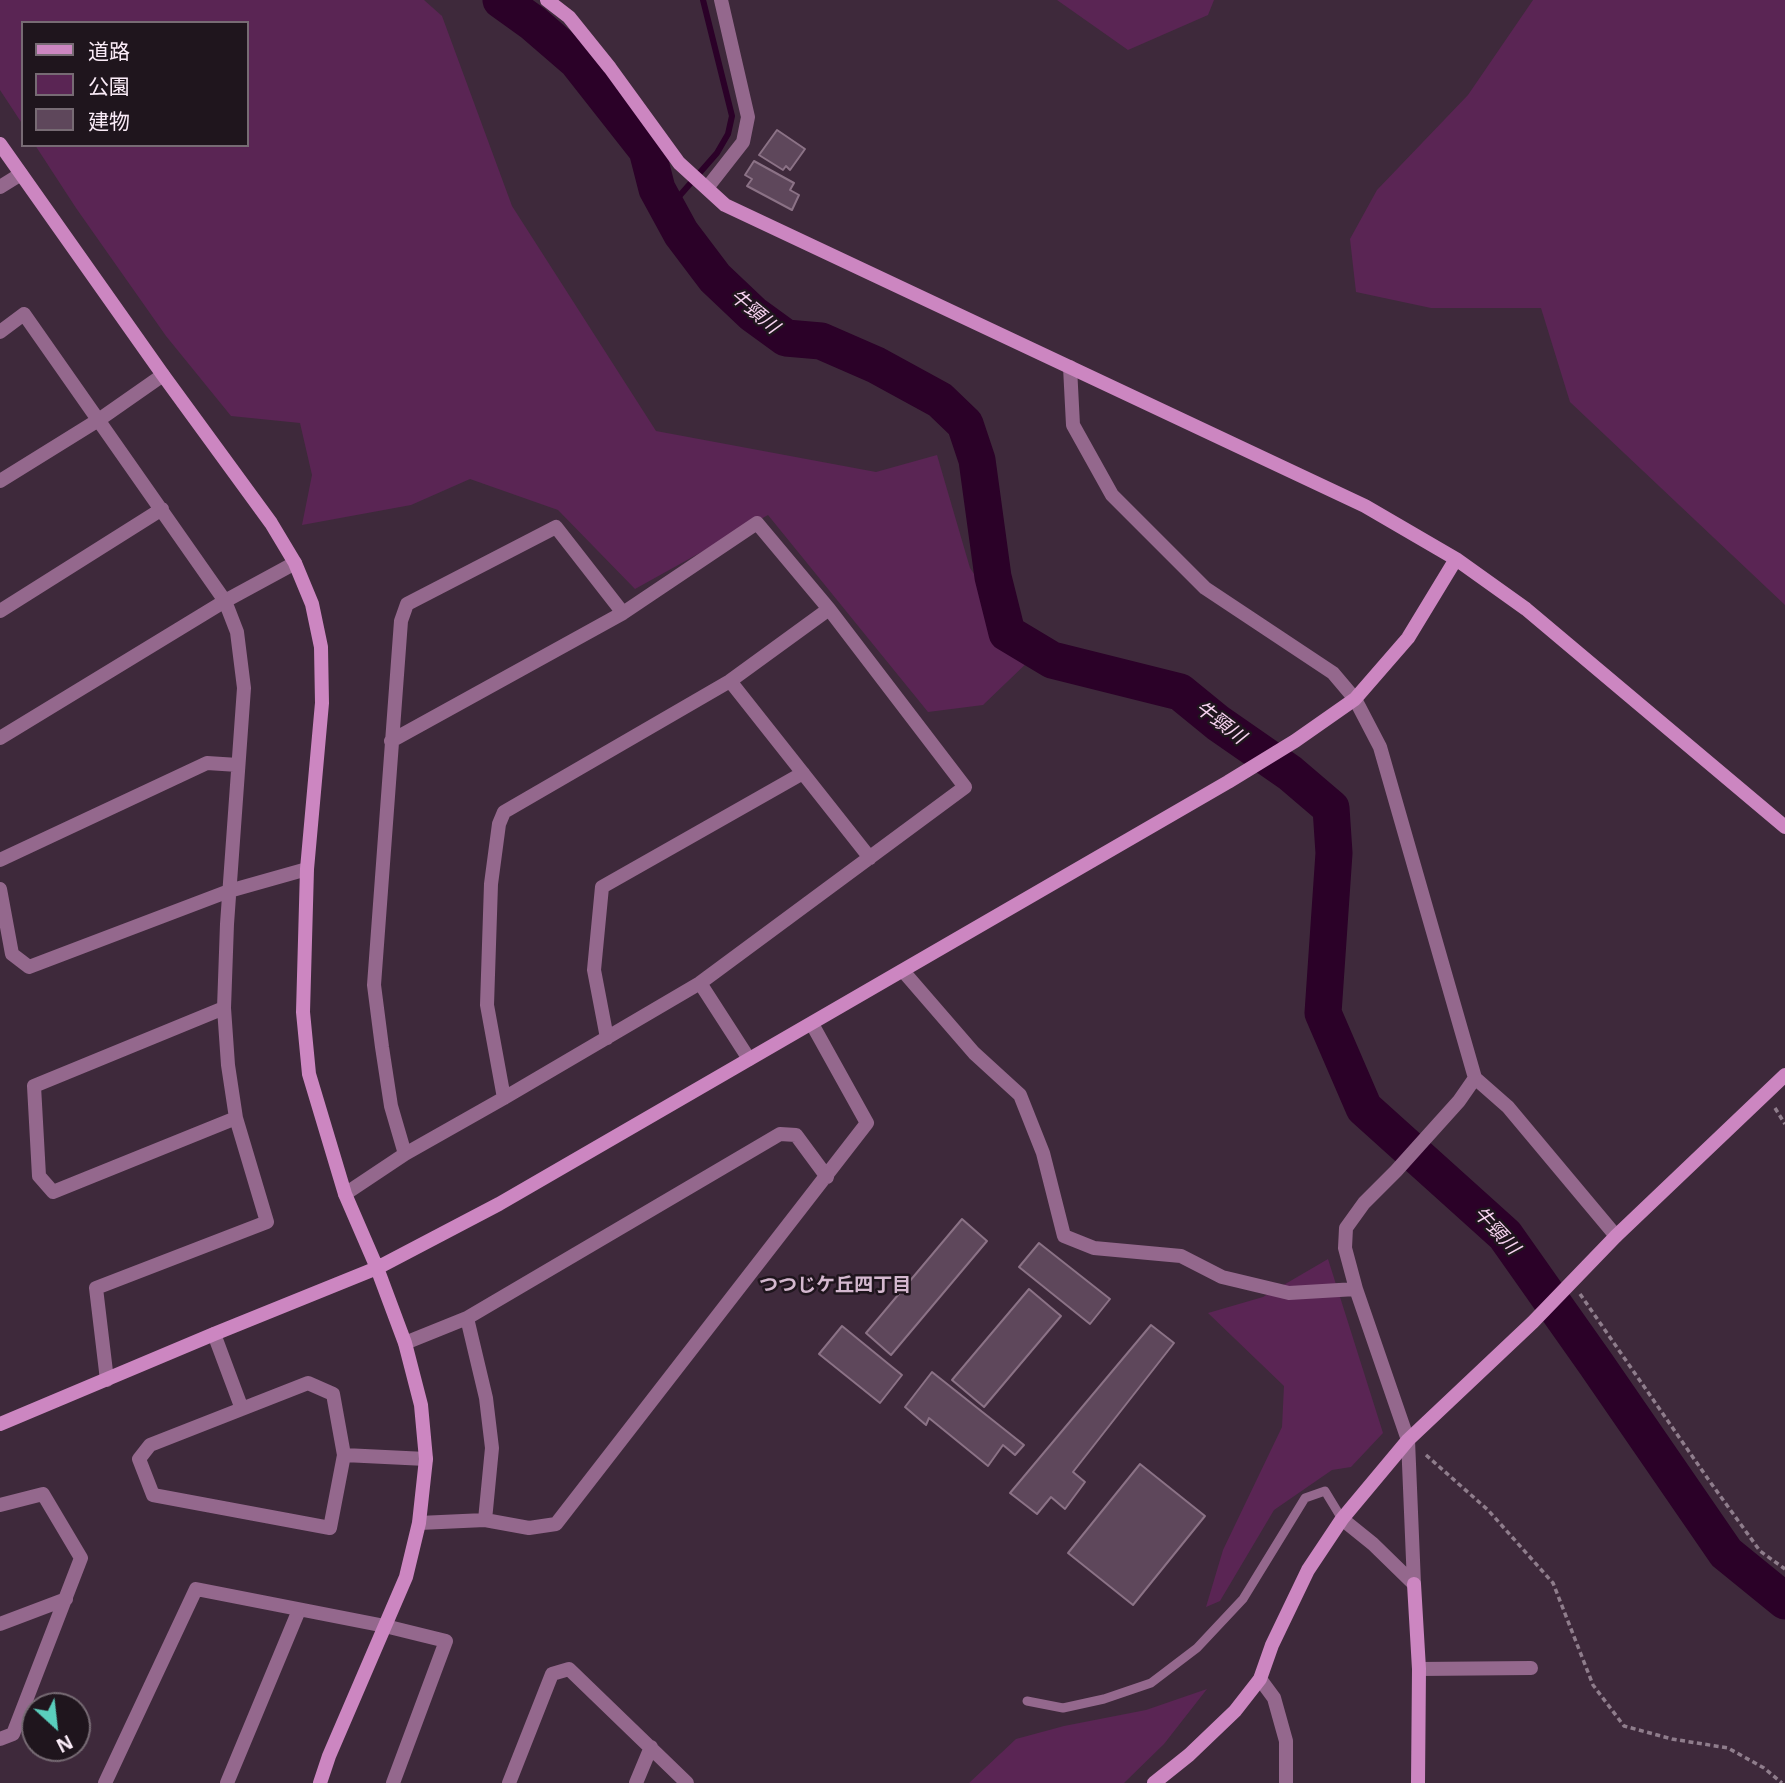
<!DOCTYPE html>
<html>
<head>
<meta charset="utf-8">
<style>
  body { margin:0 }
  #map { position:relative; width:1785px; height:1783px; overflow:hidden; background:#3e293b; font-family:"Noto Sans","Noto Sans JP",sans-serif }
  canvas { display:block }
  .legend { position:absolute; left:21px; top:21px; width:228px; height:126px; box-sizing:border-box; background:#1f151d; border:2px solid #776b74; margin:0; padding:9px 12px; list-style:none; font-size:21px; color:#faebf7 }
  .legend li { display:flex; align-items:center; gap:14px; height:35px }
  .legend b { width:35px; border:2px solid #776b74 }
  .north { position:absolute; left:21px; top:1692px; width:70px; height:70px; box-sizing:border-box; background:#1f151d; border:2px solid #776b74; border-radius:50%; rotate:153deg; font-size:19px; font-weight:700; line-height:28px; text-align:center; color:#faebf7 }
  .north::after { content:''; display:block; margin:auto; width:24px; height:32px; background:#5acebd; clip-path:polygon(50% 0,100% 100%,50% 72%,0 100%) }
</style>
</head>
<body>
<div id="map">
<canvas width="1785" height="1783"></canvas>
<ul class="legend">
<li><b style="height:9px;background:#cc86c1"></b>道路</li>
<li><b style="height:19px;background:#5a2554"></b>公園</li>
<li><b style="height:19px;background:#5e475b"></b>建物</li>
</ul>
<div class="north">N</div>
</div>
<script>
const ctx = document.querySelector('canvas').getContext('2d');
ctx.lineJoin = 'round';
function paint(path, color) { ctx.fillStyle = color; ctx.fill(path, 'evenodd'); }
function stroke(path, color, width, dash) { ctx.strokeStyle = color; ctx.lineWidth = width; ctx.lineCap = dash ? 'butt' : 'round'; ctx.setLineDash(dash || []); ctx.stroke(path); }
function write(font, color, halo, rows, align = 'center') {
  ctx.font = font + ' "Noto Sans","Noto Sans JP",sans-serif'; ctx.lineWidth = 5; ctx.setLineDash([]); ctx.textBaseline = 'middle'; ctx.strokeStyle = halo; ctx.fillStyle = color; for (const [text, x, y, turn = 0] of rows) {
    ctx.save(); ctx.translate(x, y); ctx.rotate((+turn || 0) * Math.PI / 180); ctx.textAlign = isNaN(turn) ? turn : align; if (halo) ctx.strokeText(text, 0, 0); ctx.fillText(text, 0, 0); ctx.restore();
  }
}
paint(new Path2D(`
  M 0,0 L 424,0 L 442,16 L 512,206 L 656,431 L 876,472 L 937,455 L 970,568 L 1032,658 L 983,705 L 928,712 L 768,515 L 635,589 L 558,510 L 470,479 L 411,505 L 302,525 L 312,475 L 300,423 L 231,416 L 166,336 L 76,208 L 35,145 L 247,145 L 247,23 L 23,23 L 23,125 L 0,90 Z
  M 1057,0 L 1214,0 L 1208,15 L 1128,50 Z
  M 1533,0 L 1785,0 L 1785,605 L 1570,402 L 1541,308 L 1431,308 L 1356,292 L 1350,239 L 1377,190 L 1468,95 Z
  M 1328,1259 L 1383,1433 L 1351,1467 L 1332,1470 L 1274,1510 L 1220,1601 L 1206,1607 L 1223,1550 L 1282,1427 L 1284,1386 L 1208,1313 L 1263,1297 Z
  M 1207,1689 L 1164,1744 L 1124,1783 L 969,1783 L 1016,1739 L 1064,1726 L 1146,1710 Z`), '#5a2554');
stroke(new Path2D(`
  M 668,209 L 717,153 L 728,134 L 732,116 L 703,0`), '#2b0128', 6);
stroke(new Path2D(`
  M 501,0 L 533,23 L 577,61 L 647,150 L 657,189 L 681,233 L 715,278 L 753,314 L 786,338 L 821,341 L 876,365 L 940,400 L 965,424 L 977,460 L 993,577 L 1007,633 L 1052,660 L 1180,692 L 1218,723 L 1290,773 L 1331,808 L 1334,853 L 1323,1013 L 1364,1108 L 1505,1235 L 1596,1364 L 1726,1553 L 1785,1601`), '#2b0128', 37);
const building = new Path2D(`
  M 777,130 L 805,149 L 790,170 L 786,166 L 783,170 L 759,155 Z
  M 754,161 L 794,183 L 790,190 L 799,195 L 792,210 L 747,186 L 752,179 L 745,175 Z
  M 962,1219 L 987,1241 L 891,1355 L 866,1333 Z
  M 1039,1243 L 1110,1299 L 1090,1324 L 1019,1267 Z
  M 1029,1289 L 1061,1316 L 984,1407 L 952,1380 Z
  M 1151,1325 L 1174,1343 L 1073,1472 L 1085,1482 L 1065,1509 L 1051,1497 L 1037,1514 L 1010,1493 Z
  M 842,1326 L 902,1375 L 880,1403 L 819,1354 Z
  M 932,1372 L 1024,1445 L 1015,1455 L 1003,1445 L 988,1466 L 929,1418 L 926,1425 L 905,1407 Z
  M 1140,1464 L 1205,1516 L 1133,1605 L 1068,1553 Z`);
paint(building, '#5e475b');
stroke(building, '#8b7286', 2);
stroke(new Path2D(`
  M 1775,1108 L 1785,1124
  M 1580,1294 L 1708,1479 L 1760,1551 L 1785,1569
  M 1426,1455 L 1488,1510 L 1553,1583 L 1593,1685 L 1624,1726 L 1672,1739 L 1728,1748 L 1764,1768 L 1782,1783`), '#8f7d8c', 3.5, [5, 3.5]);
stroke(new Path2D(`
  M 1027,1701 L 1063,1708 L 1104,1699 L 1151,1683 L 1197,1648 L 1243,1599 L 1305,1498 L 1325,1491 L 1342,1519`), '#94688d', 9);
stroke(new Path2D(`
  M 0,187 L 21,174
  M 707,188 L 743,142 L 748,117 L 721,0
  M 0,332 L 24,314 L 225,601 L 237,632 L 244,688 L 227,924 L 224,1008 L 228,1065 L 236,1118 L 267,1222 L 96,1288 L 107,1380
  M 1070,367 L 1073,425 L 1112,495 L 1205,588 L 1333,673 L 1355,699 L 1380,747 L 1475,1078 L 1508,1107 L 1616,1236
  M 0,481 L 100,419 L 163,375
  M 0,611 L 162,509
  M 730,681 L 870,858
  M 0,738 L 225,601 L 295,563
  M 0,860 L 207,763 L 238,765
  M 0,889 L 12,954 L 29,967 L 229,891 L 307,869
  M 903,971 L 974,1053 L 1020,1095 L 1043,1153 L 1064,1236 L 1094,1248 L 1181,1256 L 1222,1277 L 1289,1293 L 1356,1289
  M 700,983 L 749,1059
  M 224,1008 L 34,1086 L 39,1176 L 53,1192 L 236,1118
  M 607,1038 L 594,970 L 602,887 L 803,773
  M 504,1098 L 487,1005 L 491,884 L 499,824 L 504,812 L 730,681 L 829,609
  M 405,1154 L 391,1106 L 382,1047 L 374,985 L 401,621 L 407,604 L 556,527 L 623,613
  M 345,1194 L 405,1154 L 504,1098 L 700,983 L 965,787 L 829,609 L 757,523 L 623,613 L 391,741
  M 467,1318 L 486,1398 L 492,1448 L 485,1520
  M 214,1334 L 242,1409
  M 405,1343 L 467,1318 L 780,1134 L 796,1135 L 827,1177
  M 308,1383 L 333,1394 L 344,1455 L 330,1528 L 153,1495 L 139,1459 L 150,1445 Z
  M 344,1455 L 426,1459
  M 0,1505 L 43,1494 L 81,1558 L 13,1734 L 0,1739
  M 1342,1519 L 1373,1544 L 1414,1584
  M 419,1523 L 485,1520 L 529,1528 L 556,1524 L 867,1123 L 812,1024
  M 1414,1584 L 1408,1440 L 1356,1289 L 1345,1248 L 1346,1228 L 1364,1203 L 1396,1171 L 1459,1101 L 1475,1078
  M 0,1624 L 66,1599
  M 1419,1669 L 1531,1668
  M 1260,1679 L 1274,1698 L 1286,1741 L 1286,1783
  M 105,1783 L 196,1589 L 385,1626 L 446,1641 L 393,1783
  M 227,1783 L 299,1610
  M 509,1783 L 552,1674 L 569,1669 L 687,1783
  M 636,1783 L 651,1747`), '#94688d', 14);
stroke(new Path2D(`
  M 547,0 L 569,17 L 610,68 L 679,163 L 725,205 L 1365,506 L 1456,559 L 1526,609 L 1785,827
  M 0,144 L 163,375 L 271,523 L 295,563 L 312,604 L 321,647 L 322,703 L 307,869 L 303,1012 L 309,1074 L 345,1194 L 377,1268 L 405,1343 L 421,1405 L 426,1459 L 419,1523 L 406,1577 L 329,1756 L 320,1783
  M 0,1424 L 214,1334 L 377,1268 L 499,1204 L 1228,782 L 1295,741 L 1355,699 L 1408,638 L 1456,559
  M 1414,1584 L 1419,1669 L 1418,1783
  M 1154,1783 L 1189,1755 L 1235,1711 L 1260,1679 L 1272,1645 L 1308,1570 L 1342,1519 L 1408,1440 L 1533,1322 L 1616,1236 L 1785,1075`), '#cc86c1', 14);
write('italic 19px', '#f7d3f0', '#1f151d', [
  ["牛頸川",754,312,40],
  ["牛頸川",1220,723,37],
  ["牛頸川",1496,1231,47]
]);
write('bold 19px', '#d4b8cf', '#1f151d', [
  ["つつじケ丘四丁目",835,1286]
]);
</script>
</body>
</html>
